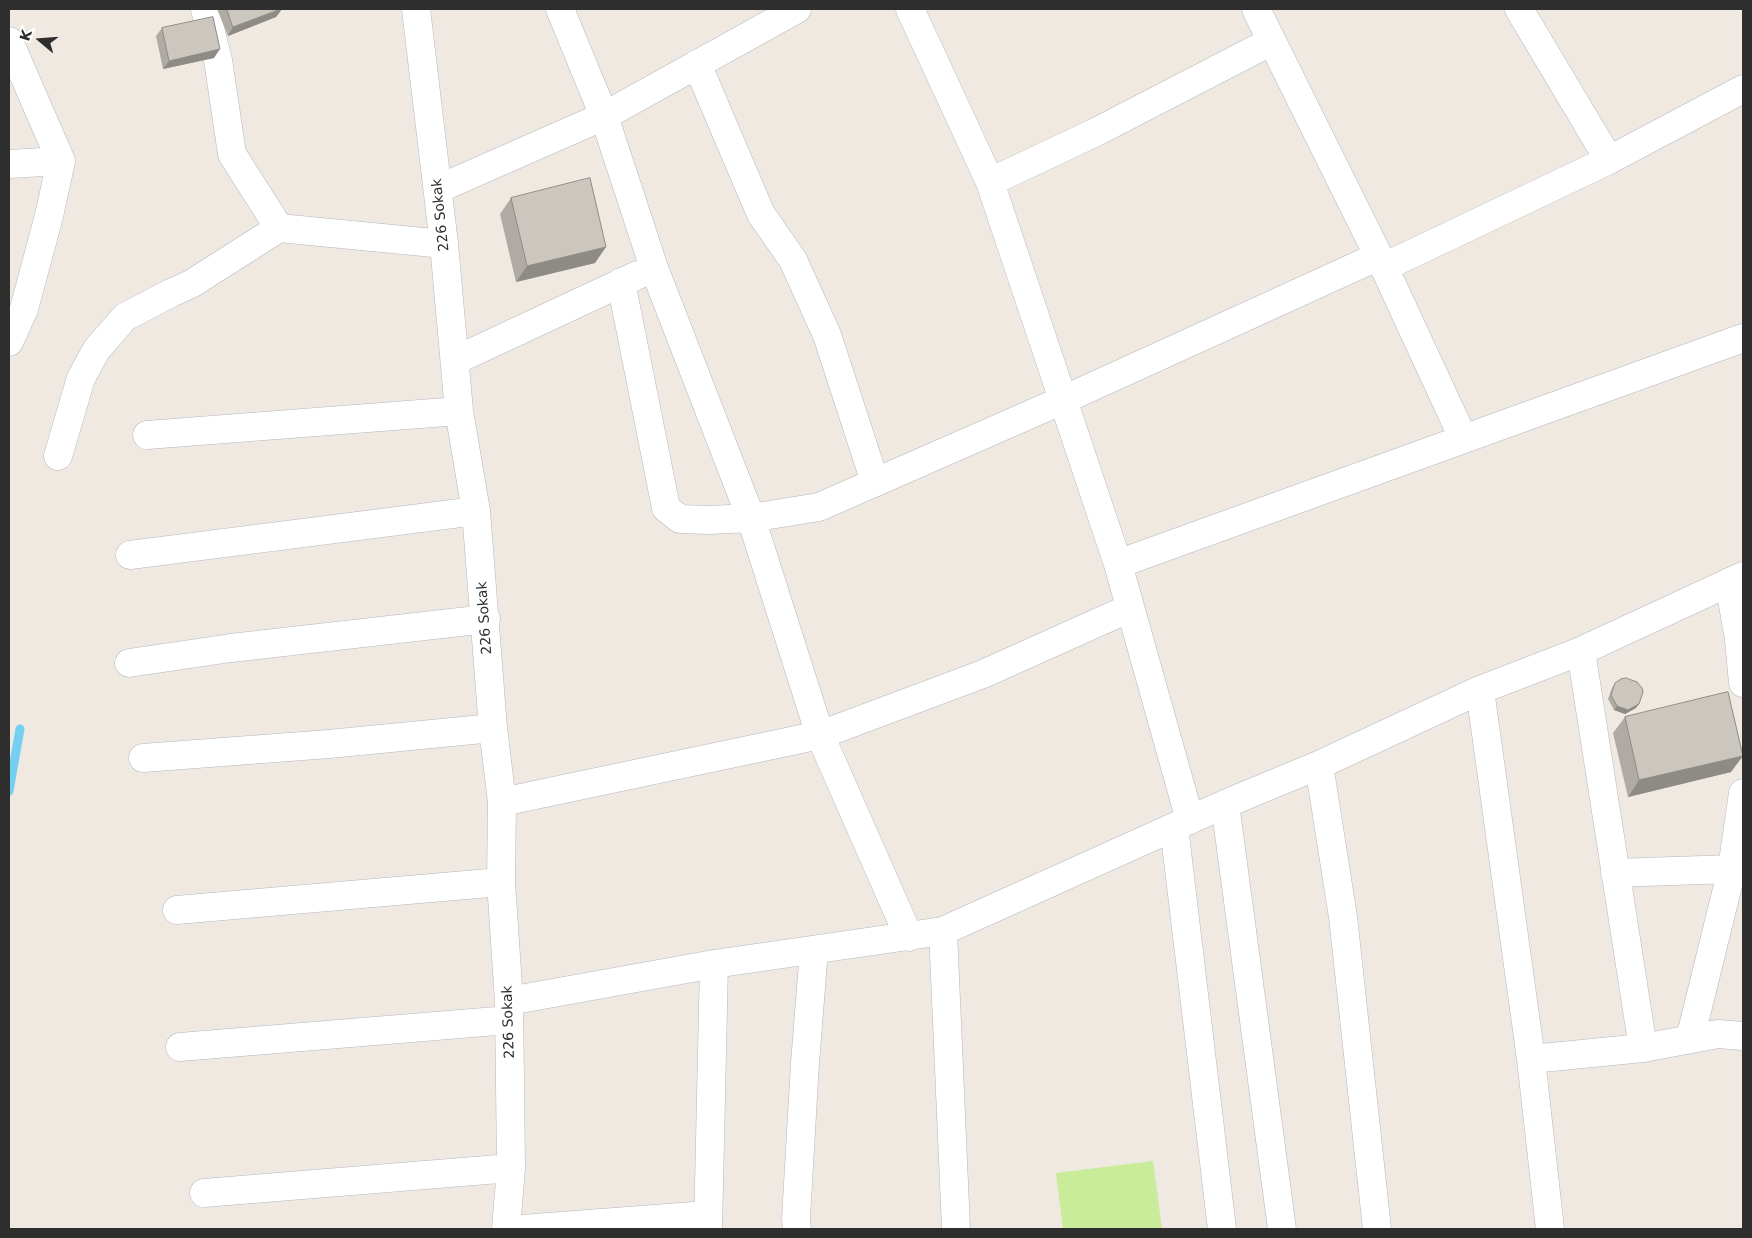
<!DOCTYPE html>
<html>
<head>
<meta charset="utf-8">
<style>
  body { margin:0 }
  #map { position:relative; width:1752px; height:1238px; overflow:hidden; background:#efe9e1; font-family:"DejaVu Sans",sans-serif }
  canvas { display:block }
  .frame { position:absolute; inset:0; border:10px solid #2e2e2e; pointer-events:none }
  .north { position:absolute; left:15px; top:15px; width:50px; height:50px; -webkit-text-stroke:4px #fff; paint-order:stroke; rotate:288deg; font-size:14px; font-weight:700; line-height:20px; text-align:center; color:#2e2e2e }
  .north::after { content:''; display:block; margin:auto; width:18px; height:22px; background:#2e2e2e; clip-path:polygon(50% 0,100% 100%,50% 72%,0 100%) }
</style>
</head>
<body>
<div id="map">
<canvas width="1752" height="1238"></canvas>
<div class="frame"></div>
<div class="north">K</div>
</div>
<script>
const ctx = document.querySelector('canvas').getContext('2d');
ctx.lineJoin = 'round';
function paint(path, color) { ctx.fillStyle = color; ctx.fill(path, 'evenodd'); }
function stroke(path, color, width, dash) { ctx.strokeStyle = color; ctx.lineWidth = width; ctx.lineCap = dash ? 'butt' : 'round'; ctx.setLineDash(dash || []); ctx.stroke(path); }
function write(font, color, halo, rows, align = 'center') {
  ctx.font = font + ' "DejaVu Sans",sans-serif'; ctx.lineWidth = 4; ctx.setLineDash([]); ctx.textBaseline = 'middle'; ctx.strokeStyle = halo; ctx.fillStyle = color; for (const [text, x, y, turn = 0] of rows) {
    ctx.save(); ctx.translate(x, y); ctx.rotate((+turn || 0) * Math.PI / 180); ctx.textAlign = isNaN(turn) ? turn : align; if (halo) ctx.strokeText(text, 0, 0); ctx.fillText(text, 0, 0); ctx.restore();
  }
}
paint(new Path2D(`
  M 1153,1161 L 1162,1229 L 1063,1229 L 1056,1173 Z`), '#c9ec9a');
stroke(new Path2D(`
  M 9,791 L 20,729`), '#75cff0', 9);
const minor = new Path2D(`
  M 205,9 L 218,60 L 232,154 L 279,228
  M 416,9 L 444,244 L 459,411 L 476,511 L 493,728 L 502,802 L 501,882 L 509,1001 L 511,1168 L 506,1229
  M 560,9 L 604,116 L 654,268 L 751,518 L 820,735 L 909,937
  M 910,9 L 990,182 L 1118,564 L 1190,820
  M 1256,9 L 1384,267 L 1463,438
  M 1519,9 L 1609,160
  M 9,41 L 61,161 L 49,216 L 24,309 L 9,342
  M 697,64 L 761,214 L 793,260 L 827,335 L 875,482
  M 9,164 L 61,161
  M 990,182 L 1096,132 L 1272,41
  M 438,189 L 604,116 L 797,9
  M 1384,267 L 1609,160 L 1743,89
  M 621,282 L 666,508 L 680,519 L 709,520 L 751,518 L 819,507 L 1063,400 L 1379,256
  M 456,360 L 638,275
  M 147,435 L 459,411
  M 58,456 L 81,378 L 97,349 L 125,317 L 171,293 L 191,284 L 279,228 L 444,244
  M 130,555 L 476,511
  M 1118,564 L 1743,338
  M 1729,582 L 1739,639 L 1743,683
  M 1581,651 L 1643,1048
  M 129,663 L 231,648 L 486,619
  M 1480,690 L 1531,1059 L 1550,1229
  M 143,758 L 329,744 L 493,728
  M 1319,765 L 1343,917 L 1377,1229
  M 502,802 L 820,735 L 983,674 L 1130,608
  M 1225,804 L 1282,1229
  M 1174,827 L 1222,1229
  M 1615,873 L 1732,869
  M 177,910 L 501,882
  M 943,931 L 956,1229
  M 509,1001 L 714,964 L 943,931 L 1225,804 L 1319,765 L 1480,690 L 1581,651 L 1743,576
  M 1690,1039 L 1732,869 L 1743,793
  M 180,1047 L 509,1020
  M 1531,1059 L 1643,1048 L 1718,1034 L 1743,1036
  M 204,1193 L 511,1168
  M 522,1229 L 707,1215
  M 708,1229 L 714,964
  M 797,1229 L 796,1218 L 805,1063 L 814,950`);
stroke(minor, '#b4b7c1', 29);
stroke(minor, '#fff', 28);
paint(new Path2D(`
  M 217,9 L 282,9 L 276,17 L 228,36 Z
  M 162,28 L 214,58 L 163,69 L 156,36 Z
  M 511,198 L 595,263 L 516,282 L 500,214 Z
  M 1615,683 L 1636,708 L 1625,714 L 1614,710 L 1608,699 L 1612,688 Z
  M 1625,717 L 1731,772 L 1628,797 L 1613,733 Z`), '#afaba4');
paint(new Path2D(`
  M 282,9 L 276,17 L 228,36 L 233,27 Z
  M 220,49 L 214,58 L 163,69 L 169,61 Z
  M 606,247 L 595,263 L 516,282 L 527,266 Z
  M 1639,704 L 1636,708 L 1625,714 L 1614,710 L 1617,706 Z
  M 1743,756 L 1731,772 L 1628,797 L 1639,780 Z`), '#8e8b86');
const building = new Path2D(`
  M 227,9 L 281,9 L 233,27 Z
  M 213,17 L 220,49 L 169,61 L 162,28 Z
  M 590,178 L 606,247 L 527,266 L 511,198 Z
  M 1626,678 L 1637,682 L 1642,688 L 1643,692 L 1639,704 L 1628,710 L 1617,706 L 1611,695 L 1615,683 L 1621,679 Z
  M 1728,692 L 1743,756 L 1639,780 L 1625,717 Z`);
paint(building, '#cbc7bf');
stroke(building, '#8e8b86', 1);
write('14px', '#2e2e2e', '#fff', [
  ["226 Sokak",441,215,-96],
  ["226 Sokak",485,618,-94],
  ["226 Sokak",509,1022,-92]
]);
</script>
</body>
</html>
